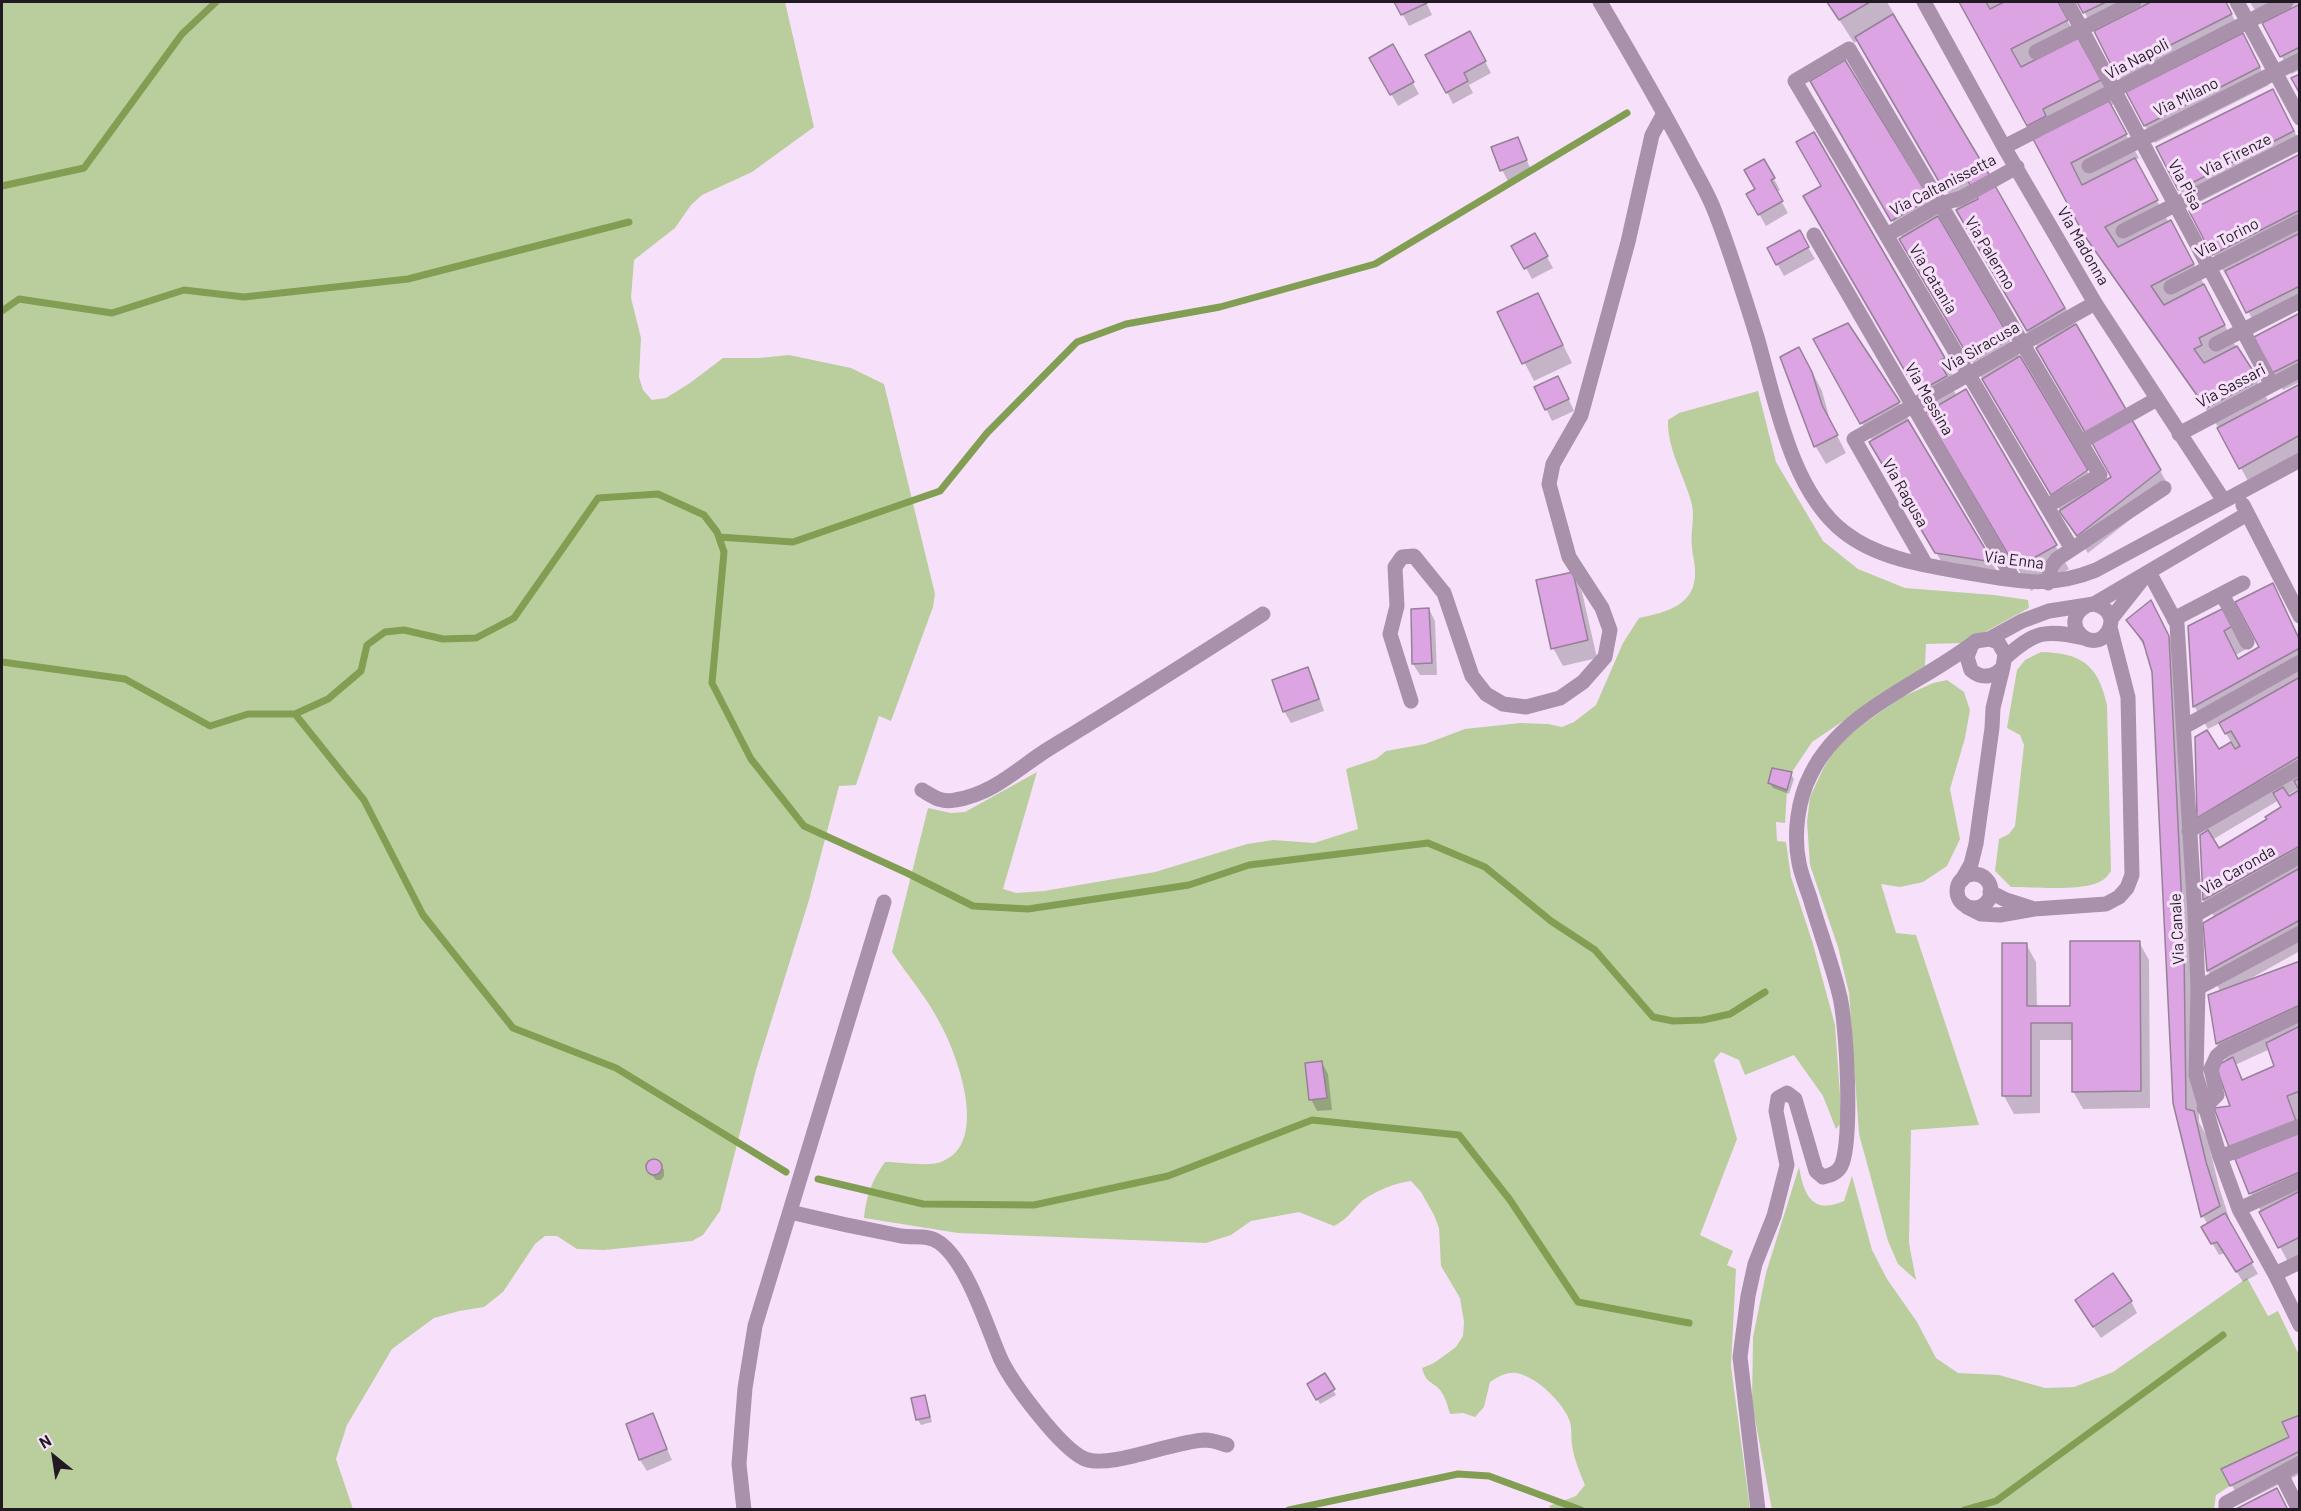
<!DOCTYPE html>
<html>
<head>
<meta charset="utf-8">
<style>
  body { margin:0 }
  #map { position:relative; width:2301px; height:1511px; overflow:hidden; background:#f7e1fa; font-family:Barlow,sans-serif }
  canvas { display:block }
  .frame { position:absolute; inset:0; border:3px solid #221a23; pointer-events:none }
  .north { position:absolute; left:24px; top:1427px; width:60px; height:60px; -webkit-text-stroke:4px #f7e1fa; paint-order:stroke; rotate:330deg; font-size:16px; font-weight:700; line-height:24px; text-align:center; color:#221a23 }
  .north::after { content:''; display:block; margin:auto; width:21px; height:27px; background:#221a23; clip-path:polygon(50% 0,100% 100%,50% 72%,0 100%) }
</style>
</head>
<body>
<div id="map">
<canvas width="2301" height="1511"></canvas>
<div class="frame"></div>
<div class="north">N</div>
</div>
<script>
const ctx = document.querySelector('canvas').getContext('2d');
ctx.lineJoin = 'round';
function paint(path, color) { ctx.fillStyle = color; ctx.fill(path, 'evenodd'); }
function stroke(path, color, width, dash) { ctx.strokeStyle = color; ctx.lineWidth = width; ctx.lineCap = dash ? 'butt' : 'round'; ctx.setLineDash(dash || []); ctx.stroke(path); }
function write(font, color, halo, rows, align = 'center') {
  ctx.font = font + ' Barlow,sans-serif'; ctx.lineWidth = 6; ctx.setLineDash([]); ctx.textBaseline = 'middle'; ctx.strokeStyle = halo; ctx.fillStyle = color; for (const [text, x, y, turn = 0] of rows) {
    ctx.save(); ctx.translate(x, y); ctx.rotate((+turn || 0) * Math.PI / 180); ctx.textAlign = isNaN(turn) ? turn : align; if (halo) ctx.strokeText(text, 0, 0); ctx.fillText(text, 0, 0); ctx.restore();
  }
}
paint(new Path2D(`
  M 2,2 L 785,2 L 814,127 L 752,172 L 702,195 L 691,205 L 675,228 L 634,260 L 631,298 L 641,338 L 639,377 L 643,390 L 652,400 L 666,398 L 690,383 L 723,358 L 759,358 L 789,355 L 851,368 L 884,384 L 935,594 L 933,607 L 891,721 L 879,716 L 856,785 L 839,786 L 809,900 L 756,1070 L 720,1211 L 703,1235 L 692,1241 L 604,1250 L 577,1249 L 557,1236 L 545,1236 L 535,1244 L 503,1292 L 484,1307 L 459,1311 L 434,1318 L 392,1349 L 347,1425 L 336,1459 L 353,1509 L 2,1509 Z
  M 1758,391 L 1776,462 L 1823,541 L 1858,569 L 1905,588 L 1994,595 L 2028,600 L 2029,608 L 1965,643 L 1926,644 L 1925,666 L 1812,742 L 1792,772 L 1772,768 L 1768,783 L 1787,790 L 1785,823 L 1776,822 L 1777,841 L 1786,842 L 1791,877 L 1813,944 L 1835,1025 L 1842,1122 L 1836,1129 L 1823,1096 L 1794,1055 L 1745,1075 L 1739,1060 L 1721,1052 L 1714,1060 L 1737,1139 L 1700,1235 L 1733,1251 L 1727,1265 L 1736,1269 L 1731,1366 L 1750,1509 L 1551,1509 L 1549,1506 L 1576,1496 L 1585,1485 C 1580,1473 1574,1459 1572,1445 C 1571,1438 1572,1429 1570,1422 C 1564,1403 1536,1376 1516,1373 C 1506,1372 1498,1377 1490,1382 L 1484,1407 L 1475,1417 L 1463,1413 L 1450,1414 C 1447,1404 1445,1394 1437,1387 C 1427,1379 1426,1381 1422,1368 L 1434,1363 L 1456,1347 L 1463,1336 L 1464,1322 L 1460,1298 L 1441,1266 L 1439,1228 L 1434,1215 L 1421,1192 L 1411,1181 C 1395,1183 1375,1191 1362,1201 C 1351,1211 1348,1219 1334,1226 L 1299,1212 L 1251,1221 L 1231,1235 L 1206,1243 L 958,1233 L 864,1218 C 866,1196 872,1180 885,1162 C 900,1162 928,1167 941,1162 C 990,1144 958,1057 941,1025 C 928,999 908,976 892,952 L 928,808 L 951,813 L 965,812 L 1037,772 L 1003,889 L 1016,893 L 1044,891 L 1155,872 L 1247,844 L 1273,840 L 1314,843 L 1358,829 L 1346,769 L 1376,759 L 1386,751 L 1425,744 L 1465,729 L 1520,723 L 1548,724 L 1562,727 L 1574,722 L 1596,705 L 1623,643 L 1639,618 C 1667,612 1697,605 1695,570 C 1695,562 1692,554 1692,547 C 1690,533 1695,518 1692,505 C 1685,476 1667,450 1668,420 L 1679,413 Z
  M 2041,652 C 2081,653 2098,664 2107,705 L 2111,871 C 2108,876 2103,881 2097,883 C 2078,891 2032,887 2011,887 L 1995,871 L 1999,839 L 2009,834 L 2015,826 L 2024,745 L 2020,735 L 2007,728 L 2017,670 L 2025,660 Z
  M 1947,680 L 1964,692 L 1970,710 L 1965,738 L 1950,789 L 1960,839 L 1947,866 L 1923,882 L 1900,887 L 1881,884 L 1896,933 L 1916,935 L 1979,1125 L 1911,1130 L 1909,1243 L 1916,1280 L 1898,1264 L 1888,1241 L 1859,1134 L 1849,993 L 1838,947 L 1810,865 L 1807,822 L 1810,797 L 1823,769 L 1836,747 L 1863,724 L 1902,697 L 1933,683 Z
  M 1799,1167 C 1804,1195 1812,1215 1844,1201 L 1852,1176 L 1872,1250 L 1887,1279 L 1917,1322 L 1936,1358 L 1958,1373 L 1999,1375 L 2045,1388 L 2074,1387 L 2113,1372 L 2247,1278 L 2268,1316 L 2278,1311 L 2299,1355 L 2299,1415 L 2282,1423 L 2289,1437 L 2221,1470 L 2230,1486 L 2216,1495 L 2214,1509 L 1772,1510 L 1752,1403 L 1753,1337 L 1766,1273 Z`), '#bace9d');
paint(new Path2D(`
  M 1396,2 L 1426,2 L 1432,15 L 1409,26 Z
  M 1828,2 L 1887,2 L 1896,17 L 1894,19 L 1994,185 L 2170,488 L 2088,553 L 2071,529 L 1914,263 L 1903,239 L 1812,82 L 1845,62 L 1929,200 L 1943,224 L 1941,225 L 2097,488 L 2113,477 L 1859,40 L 1854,43 Z
  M 1960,2 L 2057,2 L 2114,104 L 2110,106 L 2139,158 L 2135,160 L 2169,223 L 2184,245 L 2237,349 L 2269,402 L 2300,386 L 2300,466 L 2254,492 L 2221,431 L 2100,259 Z
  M 2079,2 L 2225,2 L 2241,32 L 2127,90 Z
  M 2250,2 L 2300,2 L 2262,22 Z
  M 2300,6 L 2300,70 L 2291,74 L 2264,24 Z
  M 1476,44 L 1491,73 L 1469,85 L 1473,93 L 1453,104 L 1447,92 Z
  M 1392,46 L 1419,94 L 1398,106 L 1371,58 Z
  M 2252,52 L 2269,85 L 2155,143 L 2145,125 Z
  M 2282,108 L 2300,142 L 2300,151 L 2190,207 L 2180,189 Z
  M 1813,134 L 1957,382 L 1951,386 L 1957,396 L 1965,391 L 2069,569 L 2031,591 L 1927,413 L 1938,407 L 1936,403 L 1928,408 L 1805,196 L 1823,186 Z
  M 1517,139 L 1532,172 L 1508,181 L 1502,170 Z
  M 2300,156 L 2300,309 L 2258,330 L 2229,276 L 2227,277 L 2213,254 Z
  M 1764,161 L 1780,190 L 1776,192 L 1788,213 L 1766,226 L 1748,195 L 1757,189 Z
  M 1799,232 L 1815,259 L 1784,276 L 1769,249 Z
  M 1535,235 L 1553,268 L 1532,279 L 1514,246 Z
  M 1547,312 L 1572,363 L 1534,381 L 1499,313 Z
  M 2300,315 L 2300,382 L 2283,390 L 2273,373 Z
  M 1847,325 L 1899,403 L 1909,420 L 1907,421 L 2005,585 L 1950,576 L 1871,443 L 1873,442 L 1815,340 Z
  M 1782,357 L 1809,366 L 1822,391 L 1831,424 L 1846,453 L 1826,464 L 1816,447 Z
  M 1536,388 L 1564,389 L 1574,411 L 1552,421 Z
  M 1572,574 L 1582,592 L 1597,658 L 1563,666 L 1553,648 Z
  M 2273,585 L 2300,638 L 2300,788 L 2289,794 L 2290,797 L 2300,792 L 2300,951 L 2246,981 L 2246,982 L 2300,963 L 2300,1267 L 2293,1271 L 2251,1193 L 2232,1107 L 2227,1062 L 2217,1044 L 2210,996 L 2221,992 L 2208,971 L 2205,924 L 2215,918 L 2204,900 L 2201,835 L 2207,832 L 2198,818 L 2218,752 L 2232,744 L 2220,723 L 2208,729 L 2194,706 L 2190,627 L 2223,610 L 2246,649 L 2236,655 L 2239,660 L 2261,647 ZM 2279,800 L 2283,808 L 2269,820 L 2218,850 L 2212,840 ZM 2270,1049 L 2276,1066 L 2244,1081 L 2235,1065 Z
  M 1429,609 L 1435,621 L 1437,675 L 1420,675 L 1413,664 Z
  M 2128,620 L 2164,626 L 2182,661 L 2197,974 L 2199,1122 L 2207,1137 L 2219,1187 L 2233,1230 L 2258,1274 L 2243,1282 L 2225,1253 L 2219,1255 L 2203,1227 L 2208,1225 L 2203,1216 L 2174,1102 L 2153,672 L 2147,651 Z
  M 1307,669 L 1314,681 L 1324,711 L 1291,723 L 1284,711 Z
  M 1791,774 L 1794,779 L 1789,794 L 1773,788 L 1770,783 Z
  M 2139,942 L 2149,960 L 2150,1108 L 2083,1109 L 2073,1091 L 2073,1040 L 2040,1040 L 2040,1113 L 2014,1114 L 2004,1096 L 2003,944 L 2026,944 L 2036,962 L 2037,1008 L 2071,1008 Z
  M 1322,1063 L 1328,1074 L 1332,1110 L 1317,1111 L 1311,1099 Z
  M 656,1160 L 664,1170 L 664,1176 L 661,1180 L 656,1180 L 648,1170 L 648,1165 L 651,1161 Z
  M 2131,1301 L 2137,1313 L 2101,1338 L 2083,1312 Z
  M 1325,1375 L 1336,1395 L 1320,1404 L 1309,1384 Z
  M 925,1396 L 932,1422 L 921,1425 L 918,1420 Z
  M 652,1415 L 672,1460 L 647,1471 L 640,1460 L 628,1425 Z
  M 2300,1416 L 2300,1474 L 2242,1503 L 2223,1470 L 2291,1438 Z`), '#0003');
stroke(new Path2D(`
  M 2,186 L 84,168 L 182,34 L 216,2
  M 2,311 L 19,299 L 112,313 L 184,290 L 244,297 L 408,279 L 629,222
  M 719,537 L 793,542 L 940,491 L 987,433 L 1077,342 L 1126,324 L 1220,307 L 1375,264 L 1627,113
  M 2,662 L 125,679 L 210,726 L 248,714 L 295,714 L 328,699 L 361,671 L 367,645 L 385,632 L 404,630 L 443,639 L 476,638 L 514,618 L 598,498 L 658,494 L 704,515 L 717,532 L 724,552 L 712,683 L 751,759 L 804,826 L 907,873 L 973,906 L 1028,909 L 1189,885 L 1249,865 L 1428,843 L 1485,867 L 1551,921 L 1595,950 L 1653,1017 L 1673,1021 L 1703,1020 L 1730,1014 L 1765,992
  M 295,714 L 364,800 L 423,915 L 513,1028 L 616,1068 L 786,1172
  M 818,1179 L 923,1204 L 1034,1205 L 1168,1176 L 1312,1120 L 1459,1135 L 1510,1200 L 1578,1302 L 1689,1323
  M 1289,1510 L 1458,1474 L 1489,1476 L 1581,1510
  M 1964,1510 L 1996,1501 L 2223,1335`), '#829e53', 7);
const building = new Path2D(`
  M 1394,2 L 1426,2 L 1427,3 L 1401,15 Z
  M 1827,2 L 1870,2 L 1839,20 Z
  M 1959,2 L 1986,2 L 1990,9 L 2004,2 L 2058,2 L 2068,20 L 2011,49 L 2021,67 L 2078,38 L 2101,80 L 2043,109 L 2046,116 L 2027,126 Z
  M 2077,2 L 2106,2 L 2083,13 Z
  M 2151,2 L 2226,2 L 2232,14 L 2115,73 L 2094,31 Z
  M 2300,4 L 2300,47 L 2280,57 L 2262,23 Z
  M 1893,14 L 1990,176 L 1971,187 L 1967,179 L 1945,192 L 1855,37 Z
  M 1470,31 L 1486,61 L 1464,73 L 1468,81 L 1446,93 L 1425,55 Z
  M 2243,33 L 2260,67 L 2144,126 L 2126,92 Z
  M 1393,44 L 1414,82 L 1390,95 L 1369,58 Z
  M 1845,60 L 1930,199 L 1891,221 L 1810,81 Z
  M 2300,74 L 2300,94 L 2291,78 Z
  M 2273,89 L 2294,131 L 2178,190 L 2156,147 Z
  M 2109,101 L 2127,134 L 2071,163 L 2082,185 L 2135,158 L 2158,200 L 2105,227 L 2118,247 L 2171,220 L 2194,264 L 2151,286 L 2164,305 L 2204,284 L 2225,325 L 2199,338 L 2202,345 L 2194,349 L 2204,363 L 2237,346 L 2259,380 L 2206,408 L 2084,235 L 2033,139 Z
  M 1814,132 L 1945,358 L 1939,361 L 1947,376 L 1925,388 L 1921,381 L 1913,385 L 1803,196 L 1821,186 L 1796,142 Z
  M 1518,137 L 1527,160 L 1500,171 L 1491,147 Z
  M 2300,154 L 2300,210 L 2212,255 L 2189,211 Z
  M 1764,159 L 1775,178 L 1771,180 L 1783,201 L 1758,215 L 1746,194 L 1755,189 L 1744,170 Z
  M 1994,184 L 2065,308 L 2027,331 L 1956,210 L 1978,199 L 1976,194 Z
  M 1938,216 L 2010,338 L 1971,361 L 1899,239 Z
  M 1800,230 L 1809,247 L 1776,265 L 1767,248 Z
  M 1535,233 L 1548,256 L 1524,269 L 1511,246 Z
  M 2300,233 L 2300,286 L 2246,313 L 2225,271 Z
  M 1538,293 L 1563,345 L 1522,364 L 1497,312 Z
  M 2300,313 L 2300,359 L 2272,373 L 2254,337 Z
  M 1848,323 L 1900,402 L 1860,424 L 1813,339 Z
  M 2076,324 L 2127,411 L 2086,434 L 2036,348 Z
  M 1799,347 L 1812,372 L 1822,405 L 1838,435 L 1814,447 L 1780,357 Z
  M 2020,356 L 2088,470 L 2051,495 L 1982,379 Z
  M 1558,376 L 1569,399 L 1545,410 L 1534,387 Z
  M 2300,384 L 2300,435 L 2239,469 L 2217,428 Z
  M 1966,389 L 2057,545 L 2016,568 L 1925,413 Z
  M 1908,420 L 1993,562 L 1935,553 L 1869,442 Z
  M 2132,420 L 2161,470 L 2077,536 L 2059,511 L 2111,477 L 2092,443 Z
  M 1573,572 L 1588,640 L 1551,649 L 1536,580 Z
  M 2273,583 L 2300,641 L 2300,648 L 2193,707 L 2188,626 L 2224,608 L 2234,625 L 2224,631 L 2238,659 L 2259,647 L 2235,602 Z
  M 2151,600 L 2169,636 L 2184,949 L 2186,1109 L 2194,1111 L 2206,1162 L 2220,1206 L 2201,1217 L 2173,1103 L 2152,672 L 2143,641 L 2126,620 Z
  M 1429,608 L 1432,663 L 1412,664 L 1411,609 Z
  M 1308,667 L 1319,699 L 1283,712 L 1272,680 Z
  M 2300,677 L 2300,756 L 2197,818 L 2195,737 L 2207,730 L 2219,749 L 2231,742 L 2235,749 L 2240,746 L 2231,731 L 2225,734 L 2219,723 Z
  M 1772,768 L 1792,772 L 1787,790 L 1768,783 Z
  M 2300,778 L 2300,846 L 2203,900 L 2200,835 L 2208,830 L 2219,848 L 2267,819 L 2265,817 L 2281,807 L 2273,793 L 2283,787 L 2289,796 L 2299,790 L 2294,781 Z
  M 2300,868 L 2300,920 L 2207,971 L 2203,923 Z
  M 2070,941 L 2140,941 L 2141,1091 L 2072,1092 L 2072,1023 L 2031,1023 L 2031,1096 L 2002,1096 L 2002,943 L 2027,943 L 2027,1006 L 2070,1006 Z
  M 2300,961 L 2300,1005 L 2216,1044 L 2208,995 Z
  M 2300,1026 L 2300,1091 L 2287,1096 L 2296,1121 L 2229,1147 L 2214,1108 L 2230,1106 L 2216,1066 L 2233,1057 L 2242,1080 L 2274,1066 L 2266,1043 Z
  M 1322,1061 L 1327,1098 L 1309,1100 L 1305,1063 Z
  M 2300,1132 L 2300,1172 L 2249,1194 L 2235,1159 Z
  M646 1167a8 8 0 1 1 16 0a8 8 0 1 1-16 0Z
  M 2300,1191 L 2300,1237 L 2278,1248 L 2259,1212 Z
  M 2225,1213 L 2253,1262 L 2236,1272 L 2217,1242 L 2211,1244 L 2201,1227 Z
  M 2113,1273 L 2132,1301 L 2093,1327 L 2075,1300 Z
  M 1325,1373 L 1335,1389 L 1316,1400 L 1307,1384 Z
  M 925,1395 L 930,1417 L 916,1420 L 911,1398 Z
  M 653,1413 L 667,1449 L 639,1460 L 626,1424 Z
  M 2300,1415 L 2300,1451 L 2230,1486 L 2221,1469 L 2289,1437 L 2282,1422 Z
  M 2277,1488 L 2288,1510 L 2236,1510 L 2236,1509 Z`);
paint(building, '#dda4e3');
stroke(building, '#958197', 1.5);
stroke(new Path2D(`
  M 1600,2 C 1630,53 1659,103 1687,156 C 1696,174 1708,193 1715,212 C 1731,253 1744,295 1757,337 C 1775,399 1791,491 1844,532 C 1877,558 1922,565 1963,572 C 2013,580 2047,590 2096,570 L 2300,460
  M 1924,2 L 2004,147 L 2095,303 L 2224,501
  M 2067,2 L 2272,385
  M 2237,2 L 2300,118
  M 2036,52 L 2134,2
  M 2004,147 L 2286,2
  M 2089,166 L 2300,60
  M 2123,231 L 2300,142
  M 1814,235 L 2014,580
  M 1887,235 L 1940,204 L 1961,198 L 2017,167
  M 2171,287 L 2300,221
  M 2216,344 L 2300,301
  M 2179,434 L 2300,370
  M 2081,442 L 2157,399
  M 2243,505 L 2300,616
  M 2047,506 L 2100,475 L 1849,49 L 1795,81 C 1888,237 1980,393 2072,549
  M 1926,565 L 1854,439 L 2095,303
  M 2149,572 L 2177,624 L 2195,915 L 2198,988 L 2196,1075 L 2220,1157 L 2239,1209 L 2275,1274 L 2300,1325
  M 2048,583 L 2051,567 L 2057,559 L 2164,488
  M 2222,594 L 2247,642
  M 2086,606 C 2057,623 2092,655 2107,633 C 2110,629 2111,624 2111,619 C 2109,610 2102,606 2094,604
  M 2111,619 L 2141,581
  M 2174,619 L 2243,583
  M 1972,644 L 1967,657 L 1971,670 C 1981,679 1994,678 2003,667 L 2005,654 L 1998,642 L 1989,639
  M 2005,658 C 2035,631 2045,629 2084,638
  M 1411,701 L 1390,634 L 1397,606 L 1395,567 L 1402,557 L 1414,556 L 1444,593 L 1472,676 L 1486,694 L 1503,704 L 1526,707 L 1560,698 L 1583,682 L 1605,657 L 1610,630 L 1602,608 L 1569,557 L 1549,484 L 1553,464 L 1581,415 L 1628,242 L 1652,135 L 1664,113
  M 2184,727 L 2300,662
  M 922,790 C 934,797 941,803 955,800 C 994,794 1019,767 1050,748 C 1122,704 1193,659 1263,614
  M 2189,831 L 2300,767
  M1957 891a17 17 0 1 1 34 0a17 17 0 1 1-34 0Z
  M 1962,880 L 1971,864 L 1976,844 L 1992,728 L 1993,708 L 2003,667
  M 1990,892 L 2006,900 L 2031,908
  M 1967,907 L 1981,914 L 2000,915 L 2034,909 L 2106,904 L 2119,897 L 2127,888 L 2132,875 L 2128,697 L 2110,627
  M 2195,915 L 2300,856
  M 2198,988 L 2300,933
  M 2204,1108 L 2217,1095 L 2211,1069 L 2217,1056 L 2224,1050 L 2300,1014
  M 2220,1157 L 2300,1126
  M 2239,1209 L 2300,1181
  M 790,1212 C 827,1221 864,1229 901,1236 C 915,1238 928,1234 940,1243 C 967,1263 986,1324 999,1355 C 1009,1380 1061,1449 1085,1459 C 1111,1469 1173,1441 1205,1440 C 1213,1440 1220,1443 1227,1445
  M 2275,1274 L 2300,1262
  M 2281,1474 L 2299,1510
  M 744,1510 L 739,1464 L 745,1388 L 755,1326 L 884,902
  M 1758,1510 L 1740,1357 L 1748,1296 L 1755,1264 L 1774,1216 L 1787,1165 L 1776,1111 L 1778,1098 L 1787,1093 L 1795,1099 L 1816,1171 L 1823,1177 C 1831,1175 1837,1173 1841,1166 C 1853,1142 1847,1021 1839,993 C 1831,961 1819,929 1810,898 C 1806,886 1801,874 1799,863 C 1793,834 1798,799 1811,774 C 1842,710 1923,683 1976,641 L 1989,639 L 2022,621 L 2049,611 L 2094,604 L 2247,514
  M 2226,1510 L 2226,1503 L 2300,1463`), '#a991ac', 15);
write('16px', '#221a23', '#f7e1fa', [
  ["Via Napoli",2137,59,-28],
  ["Via Milano",2186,97,-26],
  ["Via Firenze",2236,155,-27],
  ["Via Caltanissetta",1943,185,-27],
  ["Via Pisa",2185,185,62],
  ["Via Torino",2227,238,-27],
  ["Via Madonna",2083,246,60],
  ["Via Palermo",1990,253,59],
  ["Via Catania",1933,279,59],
  ["Via Siracusa",1981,347,-30],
  ["Via Sassari",2231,386,-28],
  ["Via Messina",1929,399,60],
  ["Via Ragusa",1905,493,60],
  ["Via Enna",2014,560,7],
  ["Via Caronda",2238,870,-30],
  ["Via Canale",2177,929,-93]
]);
</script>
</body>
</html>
